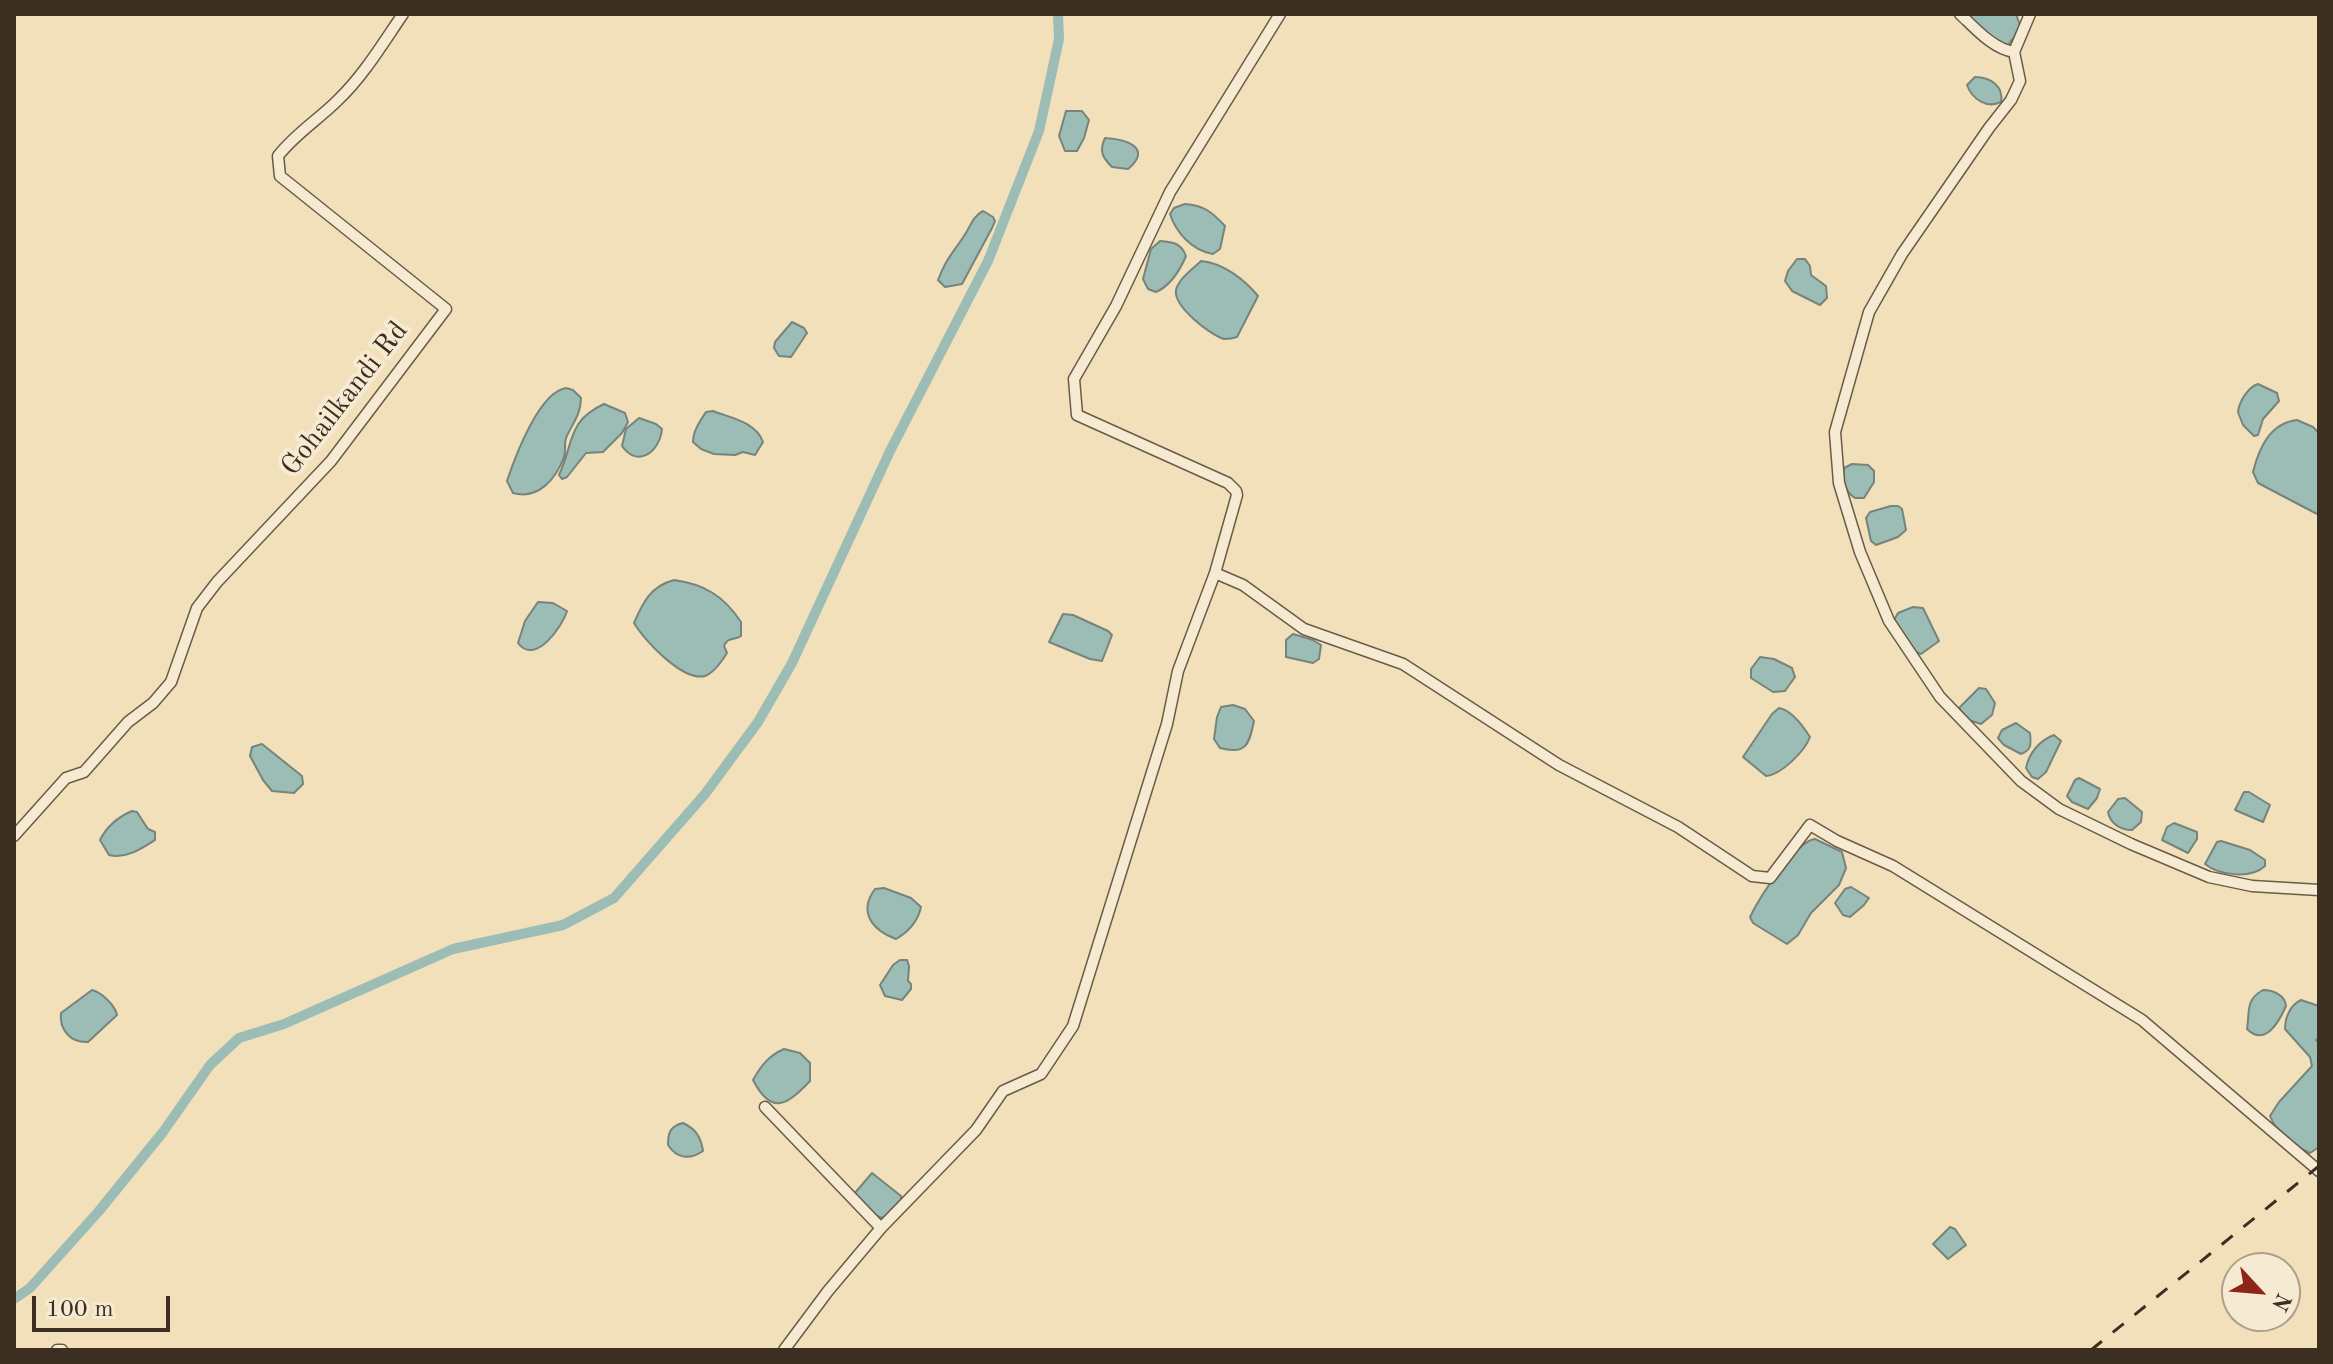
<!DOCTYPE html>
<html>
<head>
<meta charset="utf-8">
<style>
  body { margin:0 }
  #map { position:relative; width:2333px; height:1364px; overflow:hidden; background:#f1e0ba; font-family:"Old Standard TT",serif }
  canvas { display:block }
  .frame { position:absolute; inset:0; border:16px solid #3c2f22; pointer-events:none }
  .north { position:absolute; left:2221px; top:1252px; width:80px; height:80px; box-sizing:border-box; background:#f6ebd2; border:2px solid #aca08c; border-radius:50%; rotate:116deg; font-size:22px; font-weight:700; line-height:32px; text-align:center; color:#3c2f22 }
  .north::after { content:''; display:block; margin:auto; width:28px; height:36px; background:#8f2418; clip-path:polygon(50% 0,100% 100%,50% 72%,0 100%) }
  .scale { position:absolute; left:32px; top:1296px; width:138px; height:36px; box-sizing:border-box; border:4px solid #3c2f22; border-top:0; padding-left:10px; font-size:24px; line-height:28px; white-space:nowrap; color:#3c2f22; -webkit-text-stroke:6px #f6ebd2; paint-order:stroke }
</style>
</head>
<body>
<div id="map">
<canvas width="2333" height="1364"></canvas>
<div class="frame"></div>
<div class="north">N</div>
<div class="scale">100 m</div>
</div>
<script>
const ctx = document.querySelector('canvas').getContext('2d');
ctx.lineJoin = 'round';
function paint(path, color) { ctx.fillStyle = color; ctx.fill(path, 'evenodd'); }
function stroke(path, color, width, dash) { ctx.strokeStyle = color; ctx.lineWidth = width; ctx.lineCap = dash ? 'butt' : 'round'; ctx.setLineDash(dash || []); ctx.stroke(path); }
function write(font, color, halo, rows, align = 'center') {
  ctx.font = font + ' "Old Standard TT",serif'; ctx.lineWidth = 8; ctx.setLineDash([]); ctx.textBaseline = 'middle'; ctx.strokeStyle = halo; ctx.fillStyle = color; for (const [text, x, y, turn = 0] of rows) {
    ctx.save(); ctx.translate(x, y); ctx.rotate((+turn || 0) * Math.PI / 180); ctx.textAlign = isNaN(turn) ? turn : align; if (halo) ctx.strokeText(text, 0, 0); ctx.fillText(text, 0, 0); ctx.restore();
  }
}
const water = new Path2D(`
  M 1967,14 L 2016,14 L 2021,28 L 2008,45 C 1993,42 1978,25 1967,14 Z
  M 1975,77 C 1990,77 2004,86 2001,102 C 1987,109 1972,99 1967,85 Z
  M 1066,111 L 1082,111 L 1089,120 L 1084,138 L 1077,151 L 1065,151 L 1059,136 Z
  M 1105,138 C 1124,139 1154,147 1128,169 L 1112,167 C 1102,157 1099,151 1105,138 Z
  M 1185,204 C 1204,205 1213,213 1225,226 L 1220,249 L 1213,254 C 1193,251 1176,233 1170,214 L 1174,208 Z
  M 983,211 L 993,217 L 995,221 L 992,228 L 962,284 L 945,287 L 938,280 C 946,259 952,254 964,236 C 971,226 972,217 983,211 Z
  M 1160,241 C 1173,242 1181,243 1186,256 C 1180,270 1170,286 1156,292 L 1148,289 L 1143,279 L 1151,249 Z
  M 1797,259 L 1805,259 L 1810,266 L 1811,275 L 1826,286 L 1827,298 L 1820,305 L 1792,291 L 1785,281 L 1788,271 Z
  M 1201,261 C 1223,263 1244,279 1258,296 L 1237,337 C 1234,338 1227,339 1224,339 C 1210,335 1173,306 1176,290 C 1179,278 1193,269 1201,261 Z
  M 792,322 L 804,328 L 807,333 L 791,357 L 779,356 L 774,348 L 775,342 Z
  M 2258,384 L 2277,393 L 2279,401 L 2263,419 L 2258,435 L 2254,436 L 2243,425 L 2238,412 C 2239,402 2248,387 2258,384 Z
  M 566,388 L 573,390 L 581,398 C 581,415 572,424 566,438 C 564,444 566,451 564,457 C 556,479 538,500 513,493 L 507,481 C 515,457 539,392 566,388 Z
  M 604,404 L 625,413 L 628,422 L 622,433 L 603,452 L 586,453 L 567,477 L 562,479 L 559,475 C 574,443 567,421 604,404 Z
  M 713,411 C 731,418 756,422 763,442 L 755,455 L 743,452 L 735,455 L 714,454 L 701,449 L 693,442 C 693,431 700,421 706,412 Z
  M 639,418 L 656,424 L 662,429 C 660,451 638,469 622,446 L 626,429 Z
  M 2297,420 L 2313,427 L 2319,433 L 2319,515 L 2258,483 L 2253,472 C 2259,448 2270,423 2297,420 Z
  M 1852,464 L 1868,465 L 1874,471 L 1874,482 L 1864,498 L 1855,498 C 1845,492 1841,479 1844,468 Z
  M 1891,506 L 1898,506 L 1902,509 L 1906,530 L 1898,537 L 1876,545 L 1871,541 L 1866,518 L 1870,512 Z
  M 674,580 C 704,584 724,596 741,622 L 741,636 C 734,641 728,636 724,646 L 727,653 C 722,661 713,673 705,676 C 683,682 644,640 634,623 C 643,602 651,586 674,580 Z
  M 538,602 L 553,603 L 567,611 C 562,627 535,666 518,643 L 525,621 Z
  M 1913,607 L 1923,608 L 1939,641 L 1921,654 L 1913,651 L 1894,620 L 1898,613 Z
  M 1063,614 L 1073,615 L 1108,631 L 1112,635 L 1102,661 L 1090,659 L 1049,642 Z
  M 1293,634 L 1313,640 L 1321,645 L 1319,659 L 1313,663 L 1286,657 L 1286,640 Z
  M 1760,657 L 1774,659 L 1792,668 L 1795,677 L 1785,691 L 1773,692 L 1751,678 L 1751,669 Z
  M 1979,688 L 1986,689 L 1995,703 L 1992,715 L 1981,724 L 1966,719 L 1959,708 Z
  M 1233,705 L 1245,709 L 1254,721 C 1249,745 1246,755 1220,748 L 1214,739 L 1217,717 L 1221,707 Z
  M 1779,708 C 1792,710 1803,726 1810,737 C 1805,751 1781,775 1766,776 L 1743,757 L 1772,714 Z
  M 2016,723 L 2030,733 C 2031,744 2032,750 2021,754 L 2004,745 L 1998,738 L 2002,730 Z
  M 2054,735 L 2061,741 L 2046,772 L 2038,779 L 2032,777 L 2026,768 C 2029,753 2040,740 2054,735 Z
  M 262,744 L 302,776 L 303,784 L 294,793 L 272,791 L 263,780 L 250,756 L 252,747 Z
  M 2079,778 L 2100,789 L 2097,798 L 2088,809 L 2072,802 L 2067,796 L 2075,780 Z
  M 2244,792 L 2249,792 L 2270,805 L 2263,822 L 2235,810 Z
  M 2125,798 L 2142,812 L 2141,822 L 2132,830 C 2120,830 2110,823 2108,812 L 2118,799 Z
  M 132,811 L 137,812 L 148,829 L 155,832 L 155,840 C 141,849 126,859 109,855 L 100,840 C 107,826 118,817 132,811 Z
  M 2174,823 L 2197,832 L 2197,839 L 2188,853 L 2162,840 L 2167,827 Z
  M 1815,839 L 1842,852 L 1846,868 L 1839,885 L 1811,913 L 1798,935 L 1787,944 L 1753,923 L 1750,917 C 1759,898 1796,841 1815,839 Z
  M 2221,841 L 2250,850 L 2265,860 L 2265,866 C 2251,879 2220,876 2205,864 L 2217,842 Z
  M 1851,887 L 1869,898 L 1864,905 L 1850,917 L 1843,915 L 1835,903 L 1845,889 Z
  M 884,888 L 911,898 L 921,907 C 918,921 908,932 896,939 C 872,930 858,912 875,889 Z
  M 900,960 L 907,960 L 909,966 L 908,981 L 911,984 L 911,989 L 902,1000 L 885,996 L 880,985 L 893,965 Z
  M 92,990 C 101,992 115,1005 117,1015 L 88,1042 C 71,1043 59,1030 61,1013 Z
  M 2263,990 C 2273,990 2285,995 2286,1006 C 2279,1022 2265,1047 2247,1029 C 2250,1011 2245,1000 2263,990 Z
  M 2301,1000 L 2319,1006 L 2319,1038 L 2316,1040 L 2319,1043 L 2319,1147 L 2310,1153 C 2294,1146 2276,1132 2270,1116 L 2279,1102 L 2312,1066 L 2310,1057 L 2285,1029 C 2285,1018 2290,1005 2301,1000 Z
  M 784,1049 L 800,1053 L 810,1063 L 810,1081 C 788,1104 772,1117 753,1080 C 761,1066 768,1056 784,1049 Z
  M 683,1123 C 696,1129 701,1137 703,1151 C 690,1160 677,1159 668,1145 C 668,1133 670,1126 683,1123 Z
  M 872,1173 L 901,1196 L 901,1200 L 883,1218 L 873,1215 L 854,1194 Z
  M 1950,1227 L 1955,1229 L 1966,1245 L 1948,1259 L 1933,1244 Z`);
paint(water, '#9cbcb6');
stroke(water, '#76847b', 2);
stroke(new Path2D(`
  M 14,1299 L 30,1288 L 99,1211 L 163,1132 L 210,1065 L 239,1038 L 284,1024 L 453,949 L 563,925 L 614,898 L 705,794 L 758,722 L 792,663 L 890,451 L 988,261 L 1039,131 L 1059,39 L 1058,14`), '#9cbcb6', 10);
const minor = new Path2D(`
  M 1960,14 C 1975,28 1993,49 2014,52
  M 2030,14 L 2014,52 L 2020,81 L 2011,100 L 1989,128 L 1902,254 L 1869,312 L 1835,432 L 1839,483 L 1860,552 L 1889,621 L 1940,697 L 2021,781 L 2059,809 L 2131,844 L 2209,877 L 2252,886 L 2319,890
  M 1215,573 L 1243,585 L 1304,629 L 1403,664 L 1559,765 L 1678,827 L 1752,876 L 1770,878 L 1810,825 L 1837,841 L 1893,866 L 2142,1020 L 2319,1171
  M 14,836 L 66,778 L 84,772 L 128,722 L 153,703 L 171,682 L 197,608 L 217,582 L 331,461 L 446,309 L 280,176 L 278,156 C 296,133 318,120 338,100 C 364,75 383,43 403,14
  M 765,1107 L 881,1228
  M 57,1350 L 62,1350
  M 784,1350 L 828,1291 L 881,1228 L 976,1130 L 1003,1091 L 1041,1074 L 1073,1026 L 1167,724 L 1178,671 L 1215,573 L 1237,495 L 1236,491 L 1228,483 L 1077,415 L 1074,379 L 1116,306 L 1170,192 L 1280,14`);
stroke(minor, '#695b48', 13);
stroke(minor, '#f6ebd2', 10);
stroke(new Path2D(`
  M 2091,1350 L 2319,1166`), '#3c2f22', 3, [14, 14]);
write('28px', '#3c2f22', '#f6ebd2', [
  ["Gohailkandi Rd",345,399,-52]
]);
</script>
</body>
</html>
